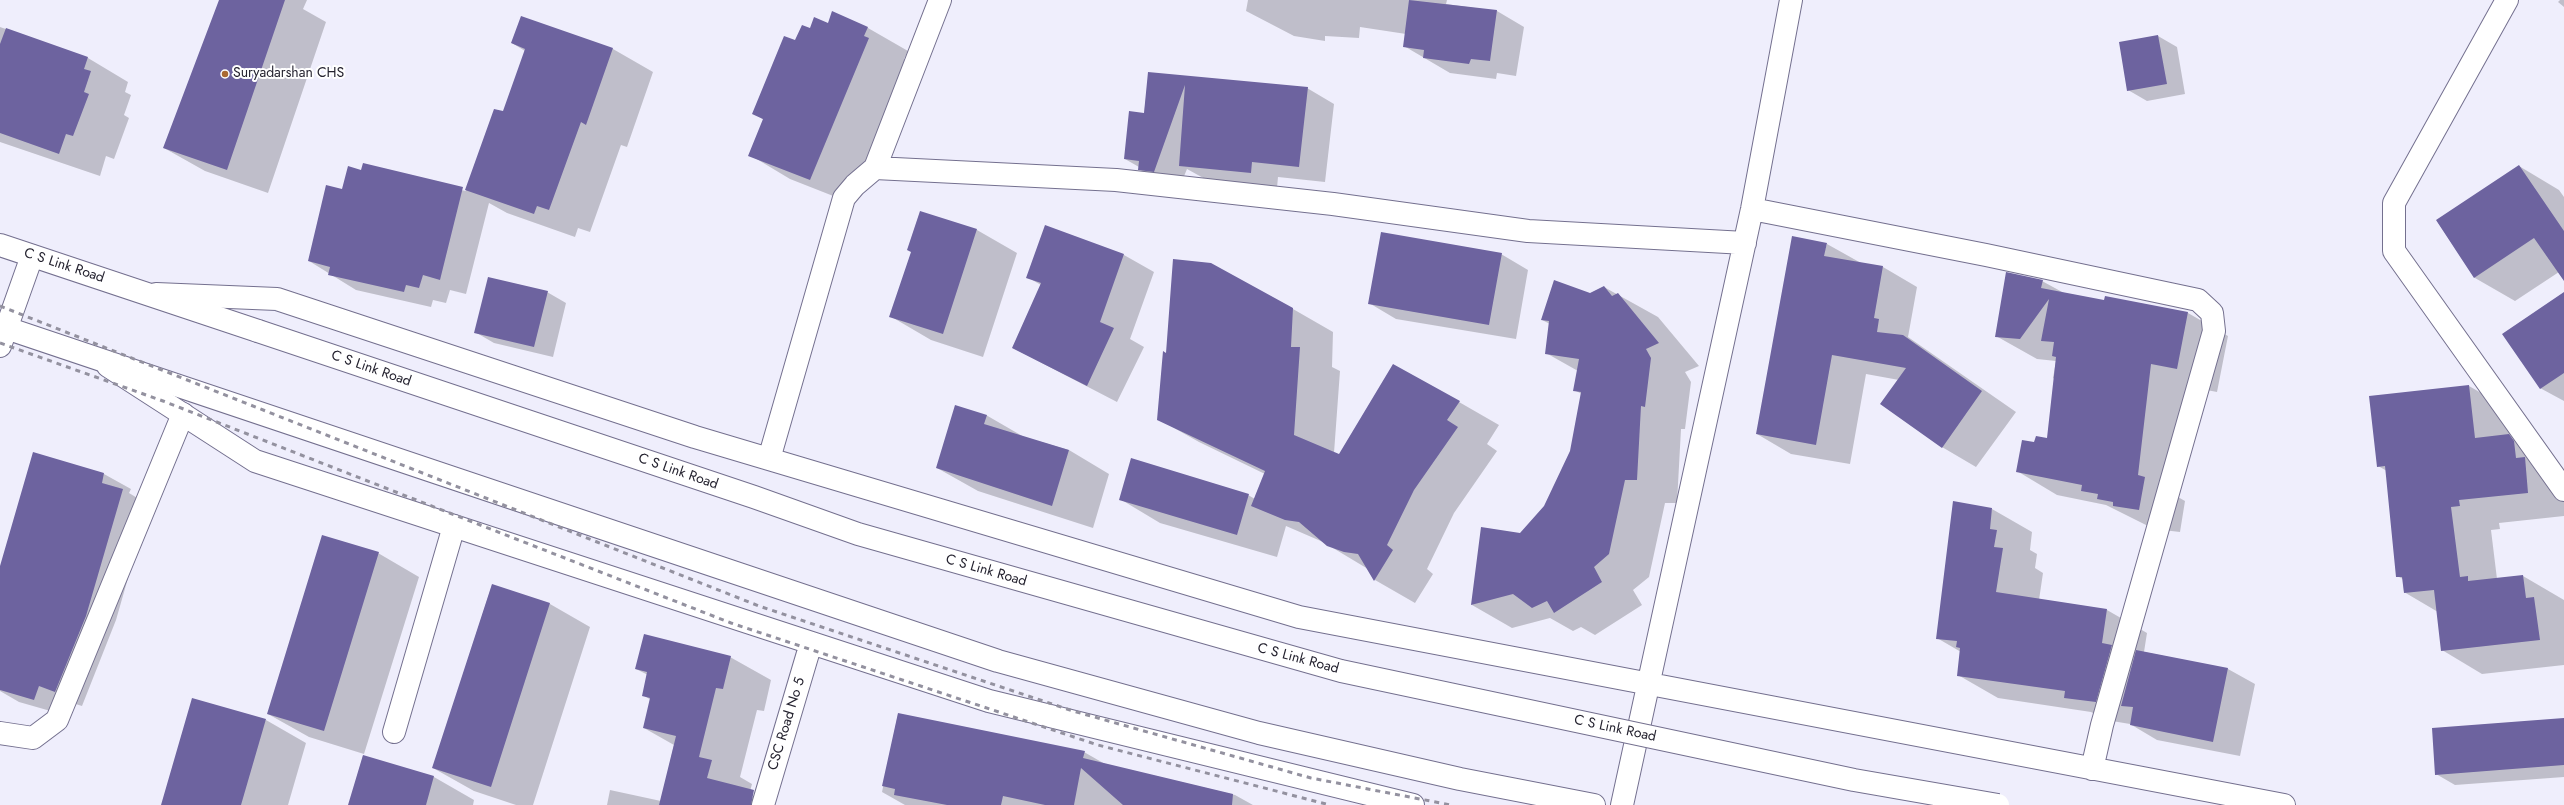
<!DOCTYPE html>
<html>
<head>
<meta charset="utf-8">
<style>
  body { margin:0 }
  canvas { display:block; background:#efeefc }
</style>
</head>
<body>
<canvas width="2564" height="805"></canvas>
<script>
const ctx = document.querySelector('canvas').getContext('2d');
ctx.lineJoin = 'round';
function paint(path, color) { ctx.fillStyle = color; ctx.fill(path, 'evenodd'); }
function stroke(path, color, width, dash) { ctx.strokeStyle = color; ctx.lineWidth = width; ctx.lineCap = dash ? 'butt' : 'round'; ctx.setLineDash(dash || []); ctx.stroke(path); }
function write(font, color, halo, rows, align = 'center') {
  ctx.font = font + ' Jost,sans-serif'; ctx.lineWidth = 4; ctx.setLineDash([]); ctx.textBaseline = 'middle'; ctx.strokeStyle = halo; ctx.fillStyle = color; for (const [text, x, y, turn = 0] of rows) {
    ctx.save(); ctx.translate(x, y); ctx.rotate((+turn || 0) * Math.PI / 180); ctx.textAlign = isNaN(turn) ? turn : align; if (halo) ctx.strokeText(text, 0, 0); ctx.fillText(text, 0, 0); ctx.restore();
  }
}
paint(new Path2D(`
  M 220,0 L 307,0 L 303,9 L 326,22 L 268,193 L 205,171 L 164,148 Z
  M 1248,0 L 1447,0 L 1446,4 L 1497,11 L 1524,27 L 1516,76 L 1497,73 L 1496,79 L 1450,73 L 1404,46 L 1406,34 L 1360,27 L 1359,38 L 1325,36 L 1325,41 L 1294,36 L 1246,11 Z
  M 2560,0 L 2564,0 L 2564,7 L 2558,2 Z
  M 833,13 L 868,28 L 908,51 L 904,59 L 909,62 L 851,203 L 790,179 L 750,155 L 764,120 L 753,113 L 795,41 L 810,29 L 828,24 Z
  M 0,27 L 88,58 L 128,82 L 125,92 L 131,95 L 124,115 L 129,118 L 114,159 L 106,156 L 100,176 L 0,142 Z
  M 2158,36 L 2177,47 L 2185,94 L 2147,101 L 2128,90 Z
  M 512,43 L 613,49 L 653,72 L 627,147 L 621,145 L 590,232 L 578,228 L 575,237 L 507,213 L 489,203 L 466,294 L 450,290 L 446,303 L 433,300 L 431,307 L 356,290 L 309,261 L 343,190 L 362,171 L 466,191 L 495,110 L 503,113 L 525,51 Z
  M 1149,73 L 1307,88 L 1334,104 L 1325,182 L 1278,177 L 1277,188 L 1207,180 L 1187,169 L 1180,186 L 1165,185 L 1139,169 L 1139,167 L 1125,159 L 1144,114 Z
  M 2519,166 L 2559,190 L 2564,197 L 2564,279 L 2559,272 L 2515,301 L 2475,278 L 2437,221 Z
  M 921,212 L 977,230 L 1017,253 L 983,357 L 931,340 L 890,316 L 912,251 Z
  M 1827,244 L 1861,263 L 1883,267 L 1917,287 L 1908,337 L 2016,412 L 1976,467 L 1942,447 L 1899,380 L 1866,374 L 1850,464 L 1791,454 L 1757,434 Z
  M 1501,254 L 1528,270 L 1516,339 L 1396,319 L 1369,303 Z
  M 1124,255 L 1154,272 L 1130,339 L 1144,347 L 1117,402 L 1013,348 L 1041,285 L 1027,277 Z
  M 2042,281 L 2064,293 L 2105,301 L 2106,297 L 2188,313 L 2228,336 L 2217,392 L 2191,387 L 2178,497 L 2185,501 L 2180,532 L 2154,529 L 2106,505 L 2057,495 L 2017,471 L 2035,443 L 2048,439 L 2056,380 L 2053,378 L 2056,361 L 2037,359 L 1996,336 Z
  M 1604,287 L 1658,317 L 1699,366 L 1685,372 L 1691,382 L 1685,429 L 1681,429 L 1677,503 L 1665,503 L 1649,577 L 1633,590 L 1642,605 L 1595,635 L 1581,627 L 1573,631 L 1550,618 L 1512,628 L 1472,605 L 1520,534 L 1545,507 L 1571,451 L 1582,394 L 1574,390 L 1578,371 L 1546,353 L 1550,324 L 1542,320 Z
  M 547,292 L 566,303 L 553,357 L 494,343 L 475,332 Z
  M 2564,294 L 2564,401 L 2540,388 Z
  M 1293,309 L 1333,332 L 1332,367 L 1340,371 L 1334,453 L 1340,455 L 1459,402 L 1499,425 L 1487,444 L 1497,451 L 1454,513 L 1427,569 L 1433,574 L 1415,603 L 1375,580 L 1368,569 L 1323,542 L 1286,526 L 1277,557 L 1160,523 L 1120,499 L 1248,495 L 1255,499 L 1265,474 L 1199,442 L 1158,419 L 1167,354 Z
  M 2469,386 L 2509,409 L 2512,438 L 2550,459 L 2564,481 L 2564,516 L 2499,523 L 2500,529 L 2491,530 L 2497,579 L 2523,576 L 2564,600 L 2564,665 L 2482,674 L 2442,650 L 2438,612 L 2404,592 L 2403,579 L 2397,576 L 2387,471 L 2378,466 Z
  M 986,415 L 1024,437 L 1069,450 L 1109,474 L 1093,528 L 978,491 L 937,468 Z
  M 34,453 L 104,474 L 131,489 L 129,493 L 149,505 L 116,620 L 82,706 L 66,701 L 61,714 L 19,702 L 0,691 L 0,569 Z
  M 1992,509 L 2032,532 L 2030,550 L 2037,554 L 2035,568 L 2043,573 L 2039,600 L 2107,610 L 2147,633 L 2144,652 L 2228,669 L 2255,684 L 2240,756 L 2157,740 L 2130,724 L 2106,720 L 2091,712 L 1998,698 L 1958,675 L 1961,652 L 1937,638 Z
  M 378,553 L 419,577 L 364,754 L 309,737 L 268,714 Z
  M 492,585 L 550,604 L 590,627 L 533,805 L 516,805 L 474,791 L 433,768 Z
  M 730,657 L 771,680 L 764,711 L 757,710 L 740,777 L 752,784 L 749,795 L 766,805 L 607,805 L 610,790 L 661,801 L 674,745 L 644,728 L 651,700 L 643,695 L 648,675 L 636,669 Z
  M 898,714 L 1084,752 L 1105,764 L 1235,795 L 1253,805 L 905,805 L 882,792 Z
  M 266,720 L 306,743 L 288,805 L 162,805 Z
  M 2564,738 L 2564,789 L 2564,777 L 2455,785 L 2436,774 Z
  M 363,756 L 434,777 L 474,800 L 473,805 L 349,805 Z`), '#0003');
paint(new Path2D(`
  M 219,0 L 285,0 L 227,170 L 163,148 Z
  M 1409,0 L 1497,10 L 1490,61 L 1471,59 L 1469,64 L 1423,58 L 1424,50 L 1403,47 Z
  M 832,11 L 868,27 L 864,36 L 869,38 L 810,180 L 748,156 L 763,119 L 752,114 L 784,36 L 795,40 L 802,25 L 810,28 L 814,17 L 828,23 Z
  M 521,16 L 613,48 L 586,125 L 581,122 L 549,210 L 537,206 L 534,214 L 465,190 L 494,109 L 503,111 L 525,49 L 511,43 Z
  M 6,28 L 88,57 L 84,69 L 91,71 L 84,92 L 89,94 L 73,136 L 66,134 L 59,154 L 0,133 L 0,44 Z
  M 2158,35 L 2167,84 L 2127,91 L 2119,42 Z
  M 1148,72 L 1308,87 L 1299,167 L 1252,162 L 1251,173 L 1179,166 L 1185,85 L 1154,172 L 1138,170 L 1139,161 L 1124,159 L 1129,111 L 1144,113 Z
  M 363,163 L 463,187 L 440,280 L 423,275 L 419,288 L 406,285 L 404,292 L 328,275 L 330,267 L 308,261 L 326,185 L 342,189 L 348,166 L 361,170 Z
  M 2519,165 L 2564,231 L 2564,281 L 2534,238 L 2474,278 L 2436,220 Z
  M 920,211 L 977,229 L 943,334 L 889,317 L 911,252 L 907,250 Z
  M 1045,225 L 1124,254 L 1100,322 L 1114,328 L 1087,386 L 1012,348 L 1041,283 L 1026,278 Z
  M 1381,232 L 1502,253 L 1489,325 L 1368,304 Z
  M 1792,236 L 1827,243 L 1824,256 L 1883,266 L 1874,318 L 1879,319 L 1877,332 L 1903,335 L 1982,391 L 1942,448 L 1880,404 L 1906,368 L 1832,355 L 1816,445 L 1756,434 Z
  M 1173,259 L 1211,263 L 1293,308 L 1291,347 L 1300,347 L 1294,435 L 1339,454 L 1393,364 L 1460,401 L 1447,420 L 1458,427 L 1414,490 L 1387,545 L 1393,550 L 1374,581 L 1358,554 L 1344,552 L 1327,546 L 1299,522 L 1285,520 L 1251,506 L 1265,471 L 1157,420 L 1163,351 L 1166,353 Z
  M 2006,272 L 2043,280 L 2041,288 L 2104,300 L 2105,296 L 2188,312 L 2177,369 L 2151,364 L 2138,475 L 2145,477 L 2139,510 L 2113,506 L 2113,502 L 2097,499 L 2098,494 L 2081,491 L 2082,485 L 2016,472 L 2022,440 L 2034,442 L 2036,436 L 2047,438 L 2056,357 L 2052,356 L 2054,342 L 2041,341 L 2049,299 L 2020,339 L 1995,337 Z
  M 488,277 L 548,291 L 534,347 L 474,333 Z
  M 1554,280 L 1590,293 L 1604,286 L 1612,296 L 1618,293 L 1659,343 L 1646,349 L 1651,358 L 1645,407 L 1641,406 L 1637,480 L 1625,480 L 1609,554 L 1594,567 L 1602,582 L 1554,613 L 1547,601 L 1532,608 L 1513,594 L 1471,605 L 1481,527 L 1520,533 L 1544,506 L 1570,451 L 1581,392 L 1573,391 L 1579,359 L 1545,354 L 1549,321 L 1541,320 Z
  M 2564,292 L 2564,373 L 2540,389 L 2502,334 Z
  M 2469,385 L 2475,438 L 2509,434 L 2514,441 L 2516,458 L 2525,457 L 2528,493 L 2459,500 L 2460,506 L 2451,507 L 2460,577 L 2468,576 L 2468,581 L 2523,575 L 2526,598 L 2534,597 L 2540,640 L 2441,651 L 2434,590 L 2404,593 L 2402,577 L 2396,577 L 2385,466 L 2377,467 L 2369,396 Z
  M 955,405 L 987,415 L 984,424 L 1069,450 L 1052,506 L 936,468 Z
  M 33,452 L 104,473 L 102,483 L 123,489 L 86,616 L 55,692 L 39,686 L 34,700 L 0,690 L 0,566 Z
  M 1131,458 L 1249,494 L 1237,535 L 1119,500 Z
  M 1953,501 L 1992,508 L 1990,529 L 1997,530 L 1994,547 L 2003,548 L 1996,592 L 2107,609 L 2102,643 L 2112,645 L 2096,702 L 2064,698 L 2065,691 L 1957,676 L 1960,648 L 1956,647 L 1957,641 L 1936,639 Z
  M 322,535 L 379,552 L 324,731 L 267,714 Z
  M 492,584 L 550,603 L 491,787 L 432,768 Z
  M 644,634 L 731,656 L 723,689 L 716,688 L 699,757 L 712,760 L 707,778 L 754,790 L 751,805 L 659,805 L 676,736 L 643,728 L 650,698 L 642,696 L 647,672 L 635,669 Z
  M 2136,650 L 2228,668 L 2213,742 L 2130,725 L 2133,707 L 2121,706 Z
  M 192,698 L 266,719 L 241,805 L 161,805 Z
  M 898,713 L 1085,751 L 1083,758 L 1233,794 L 1232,805 L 1123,805 L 1081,768 L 1074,805 L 1045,805 L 1003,796 L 1001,805 L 947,805 L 894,795 L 895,789 L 882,786 Z
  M 2564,718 L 2564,765 L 2435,775 L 2432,728 Z
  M 363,755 L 434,776 L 426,805 L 348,805 Z`), '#6d639f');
const pedestrian = new Path2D(`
  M 394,732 L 454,526
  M 0,733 L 33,738 L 57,720 L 183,414`);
const minor = new Path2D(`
  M 2507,0 L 2394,203 L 2394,251 L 2564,490
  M 875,168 L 940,0
  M 1752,209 L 1986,255 L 2198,300 L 2212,313 L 2214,331 L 2102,725 L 2092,769
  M 156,294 L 277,299 L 695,437 L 1299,617 L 2284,805
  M 108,366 L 255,461 L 989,701 L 1413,805
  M 769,459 L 844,198 L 855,185 L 875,168 L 1116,180 L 1333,204 L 1528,231 L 1745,243
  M 763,805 L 811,643
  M 1622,805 L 1752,209 L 1791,0`);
const tertiary = new Path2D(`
  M 0,346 L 32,256`);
const primary = new Path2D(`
  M 0,245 L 258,331
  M 0,326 L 998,661 L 1259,733 L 1460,779 L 1594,805`);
stroke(pedestrian, '#74708f', 24);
stroke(minor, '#74708f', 24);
stroke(tertiary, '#74708f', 24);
stroke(primary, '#74708f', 24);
stroke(pedestrian, '#fff', 22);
stroke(minor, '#fff', 22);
stroke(tertiary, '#fff', 22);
stroke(primary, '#fff', 22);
stroke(new Path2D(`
  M 0,306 L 759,606 L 1073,711 L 1311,778 L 1451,805
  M 0,343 L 163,401 L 731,623 L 1098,745 L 1330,805`), '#93919f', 3, [5, 5]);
const primaryBridge = new Path2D(`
  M 258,331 L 754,497 L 858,534 L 1341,671 L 1854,780 L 1998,805`);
stroke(primaryBridge, '#74708f', 24, []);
stroke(primaryBridge, '#fff', 22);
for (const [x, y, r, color] of [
  [225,74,4,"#aa6933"]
]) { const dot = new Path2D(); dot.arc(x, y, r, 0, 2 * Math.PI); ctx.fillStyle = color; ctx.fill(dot); stroke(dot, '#fff', 1.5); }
write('14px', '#24222f', '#fff', [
  ["Suryadarshan CHS",233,74]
], 'left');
write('14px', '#24222f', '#fff', [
  ["C S Link Road",64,266,18],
  ["C S Link Road",371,369,19],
  ["C S Link Road",678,472,19],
  ["C S Link Road",986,571,16],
  ["C S Link Road",1298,659,15],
  ["CSC Road No 5",787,724,-73],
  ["C S Link Road",1615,729,12]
]);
</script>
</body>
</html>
